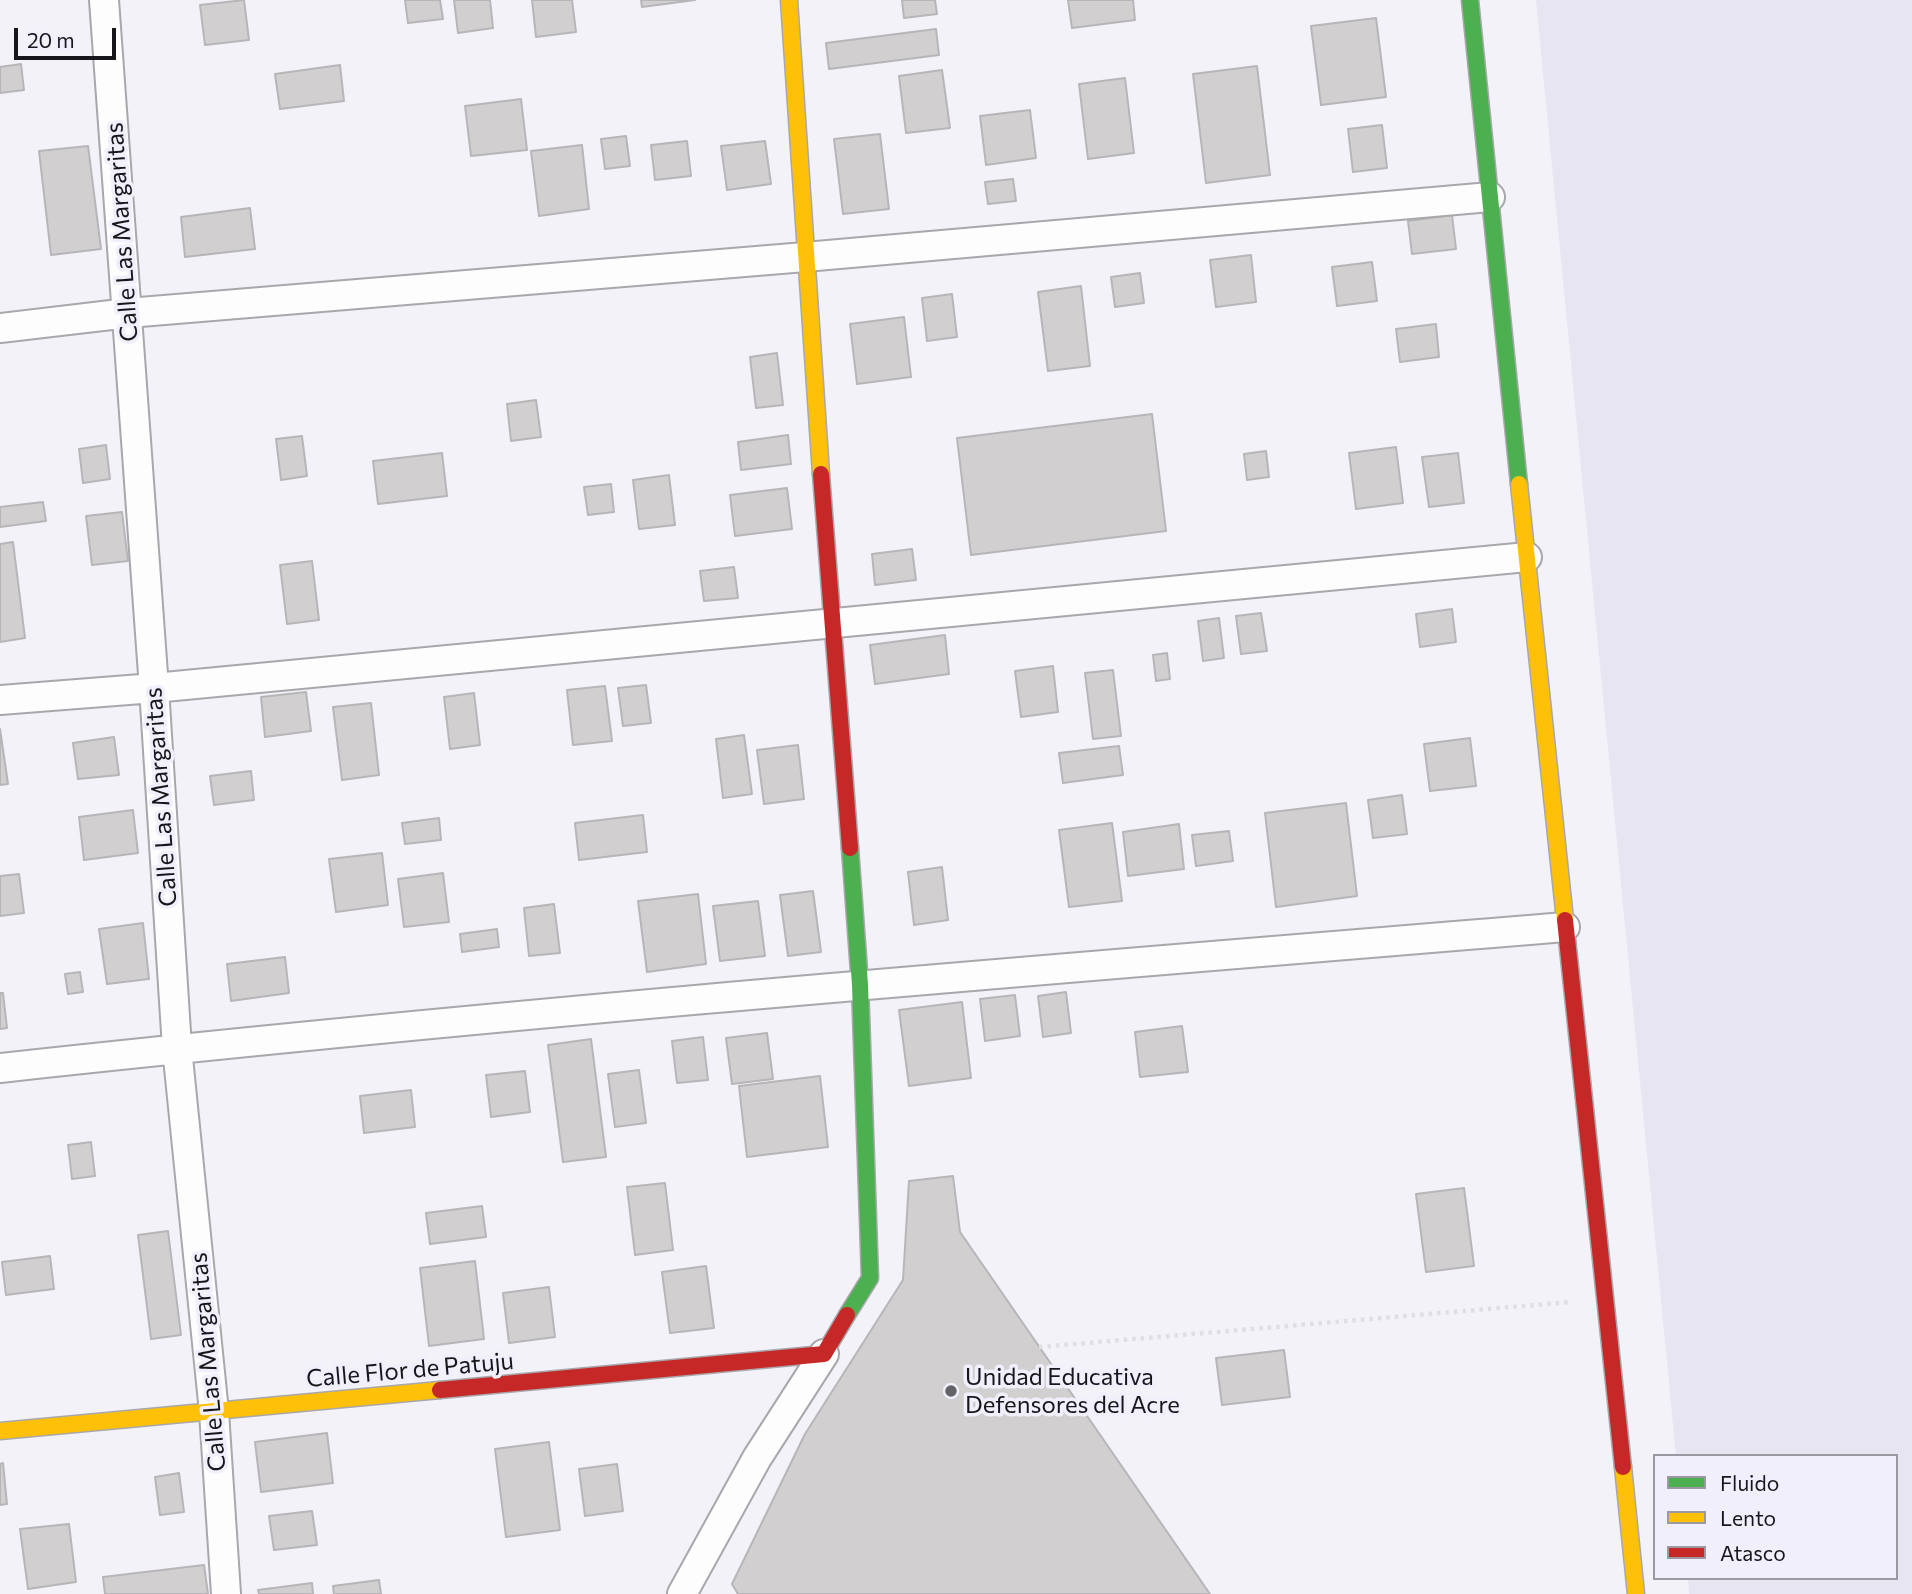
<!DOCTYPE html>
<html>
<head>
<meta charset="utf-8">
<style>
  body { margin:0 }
  #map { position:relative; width:1912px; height:1594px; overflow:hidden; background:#f3f2f8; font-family:Commissioner,sans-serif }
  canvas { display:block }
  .legend { position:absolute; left:1653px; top:1454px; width:245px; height:126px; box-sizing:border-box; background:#f1effb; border:2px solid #9a98a1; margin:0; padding:9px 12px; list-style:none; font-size:21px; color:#17161a }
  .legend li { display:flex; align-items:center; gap:14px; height:35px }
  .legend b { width:35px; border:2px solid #9a98a1 }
  .scale { position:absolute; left:14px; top:28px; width:102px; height:32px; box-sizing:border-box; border:4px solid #17161a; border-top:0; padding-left:9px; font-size:21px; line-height:24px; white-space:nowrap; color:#17161a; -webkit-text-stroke:5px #f1effb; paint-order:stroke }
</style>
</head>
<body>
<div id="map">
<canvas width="1912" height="1594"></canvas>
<ul class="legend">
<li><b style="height:9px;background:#4caf50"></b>Fluido</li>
<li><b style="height:9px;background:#ffc107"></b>Lento</li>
<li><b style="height:9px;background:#c62828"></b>Atasco</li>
</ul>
<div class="scale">20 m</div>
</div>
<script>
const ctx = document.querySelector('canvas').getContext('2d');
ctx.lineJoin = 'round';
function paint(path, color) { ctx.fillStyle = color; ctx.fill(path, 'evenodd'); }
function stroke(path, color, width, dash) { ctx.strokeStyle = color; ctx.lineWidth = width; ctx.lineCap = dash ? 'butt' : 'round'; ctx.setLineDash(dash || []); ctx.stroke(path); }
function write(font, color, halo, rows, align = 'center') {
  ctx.font = font + ' Commissioner,sans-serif'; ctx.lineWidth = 7; ctx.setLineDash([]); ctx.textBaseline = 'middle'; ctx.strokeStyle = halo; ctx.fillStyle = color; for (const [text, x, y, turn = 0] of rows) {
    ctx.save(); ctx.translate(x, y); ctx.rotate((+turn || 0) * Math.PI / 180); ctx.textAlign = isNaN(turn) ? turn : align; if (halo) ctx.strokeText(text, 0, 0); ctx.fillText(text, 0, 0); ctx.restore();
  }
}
paint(new Path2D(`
  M 1536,0 L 1912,0 L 1912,1594 L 1689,1594 L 1688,1578 L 1896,1578 L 1896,1456 L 1676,1456 Z`), '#e8e5f2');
const building = new Path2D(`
  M 244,0 L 249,40 L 205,45 L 200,5 Z
  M 405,0 L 440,0 L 443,19 L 408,23 Z
  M 454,0 L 490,0 L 493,28 L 458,33 Z
  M 532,0 L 572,0 L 576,32 L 536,37 Z
  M 641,0 L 695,0 L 642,7 Z
  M 902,0 L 935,0 L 937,14 L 904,18 Z
  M 1068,0 L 1133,0 L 1135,20 L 1072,28 Z
  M 1376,18 L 1386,97 L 1321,105 L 1311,26 Z
  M 936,29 L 939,55 L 829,69 L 826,43 Z
  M 21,64 L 24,90 L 0,93 L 0,67 Z
  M 340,65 L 344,101 L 280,109 L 275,74 Z
  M 1257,66 L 1270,175 L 1206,183 L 1193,74 Z
  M 942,70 L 950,128 L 906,133 L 899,76 Z
  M 1125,78 L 1134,153 L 1088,159 L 1079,84 Z
  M 521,99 L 527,150 L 471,156 L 465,106 Z
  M 1030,110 L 1036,158 L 986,165 L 980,116 Z
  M 1382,125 L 1387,168 L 1353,172 L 1348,129 Z
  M 880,134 L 889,209 L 843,214 L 834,139 Z
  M 626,136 L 630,166 L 605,169 L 601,139 Z
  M 687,141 L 691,176 L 655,180 L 651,145 Z
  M 765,141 L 771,184 L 727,190 L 721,146 Z
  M 582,145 L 589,209 L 539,216 L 531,151 Z
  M 88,146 L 101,249 L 51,255 L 39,151 Z
  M 1013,179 L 1016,201 L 988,204 L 985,182 Z
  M 250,208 L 255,249 L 185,257 L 181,217 Z
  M 1452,215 L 1456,249 L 1412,254 L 1408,221 Z
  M 1251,255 L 1256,302 L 1216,307 L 1210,260 Z
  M 1372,262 L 1377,301 L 1337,306 L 1332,267 Z
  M 1140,273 L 1144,303 L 1115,307 L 1111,277 Z
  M 1081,286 L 1090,366 L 1048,371 L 1038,292 Z
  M 952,294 L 957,337 L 927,341 L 922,298 Z
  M 904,317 L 911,377 L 857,384 L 850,324 Z
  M 1436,324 L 1439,357 L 1400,362 L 1396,329 Z
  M 777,353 L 783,405 L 756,408 L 750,357 Z
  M 536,400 L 541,437 L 511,441 L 507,404 Z
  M 1152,414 L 1166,531 L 971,555 L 957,438 Z
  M 788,435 L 791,464 L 741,470 L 738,442 Z
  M 302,436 L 307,476 L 281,480 L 276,439 Z
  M 106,445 L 110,479 L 83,483 L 79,449 Z
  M 1396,447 L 1403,503 L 1356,509 L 1349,453 Z
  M 1266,451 L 1269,477 L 1247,480 L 1244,454 Z
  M 442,453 L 447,496 L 378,504 L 373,461 Z
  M 1458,453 L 1464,503 L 1429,507 L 1422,457 Z
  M 669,475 L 675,525 L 639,529 L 633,480 Z
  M 611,484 L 614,512 L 588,515 L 584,487 Z
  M 787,488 L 792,529 L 735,536 L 730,495 Z
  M 43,502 L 46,521 L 0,527 L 0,507 Z
  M 122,512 L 128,561 L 92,565 L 86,516 Z
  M 13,542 L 25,638 L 0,642 L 0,544 Z
  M 912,549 L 916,580 L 875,585 L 872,554 Z
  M 312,561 L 319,620 L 287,624 L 280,565 Z
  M 734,567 L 738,598 L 704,601 L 700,571 Z
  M 1452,609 L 1456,642 L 1420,647 L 1416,614 Z
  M 1261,613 L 1267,651 L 1241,654 L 1236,616 Z
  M 1219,618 L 1224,658 L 1203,661 L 1198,621 Z
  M 945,635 L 949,674 L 875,684 L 870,645 Z
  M 1167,653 L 1170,679 L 1156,681 L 1153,655 Z
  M 1053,666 L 1058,712 L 1021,717 L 1015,671 Z
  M 1113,670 L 1121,736 L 1093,739 L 1085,673 Z
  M 646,685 L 651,723 L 623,726 L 618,688 Z
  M 605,686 L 612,741 L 573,745 L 567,690 Z
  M 306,692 L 311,731 L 265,737 L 261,697 Z
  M 474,693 L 480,745 L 450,749 L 444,697 Z
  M 371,703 L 379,775 L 342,780 L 333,707 Z
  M 0,729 L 8,784 L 0,785 Z
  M 744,735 L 752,794 L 723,798 L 716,739 Z
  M 114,737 L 119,775 L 78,779 L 73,743 Z
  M 1470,738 L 1476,786 L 1430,791 L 1424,744 Z
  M 798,745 L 804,799 L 764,804 L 757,750 Z
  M 1119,746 L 1123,775 L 1063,783 L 1059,753 Z
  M 251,771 L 254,800 L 214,805 L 210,776 Z
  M 1402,795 L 1407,834 L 1373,838 L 1368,800 Z
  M 1346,803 L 1357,896 L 1276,907 L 1265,813 Z
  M 133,810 L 138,853 L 84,860 L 79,817 Z
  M 643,815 L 647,852 L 579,860 L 575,823 Z
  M 439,818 L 441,840 L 405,844 L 402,823 Z
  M 1112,823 L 1122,901 L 1069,907 L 1059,830 Z
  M 1179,824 L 1184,869 L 1128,876 L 1123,832 Z
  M 1229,831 L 1233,861 L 1196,866 L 1192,835 Z
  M 382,853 L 388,905 L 336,912 L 329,859 Z
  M 942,867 L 948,920 L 914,925 L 908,872 Z
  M 443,873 L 449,922 L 404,927 L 398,879 Z
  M 19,874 L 24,913 L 0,916 L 0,876 Z
  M 813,891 L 821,952 L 788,956 L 780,895 Z
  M 698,894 L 706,964 L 647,972 L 638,901 Z
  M 758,901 L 765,956 L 720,961 L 713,906 Z
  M 554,904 L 560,953 L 529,956 L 524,908 Z
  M 143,923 L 149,979 L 107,984 L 99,929 Z
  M 497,929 L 499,947 L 462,952 L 460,934 Z
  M 285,957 L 289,993 L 231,1001 L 227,964 Z
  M 80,972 L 83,992 L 68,994 L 65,974 Z
  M 1066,992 L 1071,1033 L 1043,1037 L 1038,996 Z
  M 0,993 L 3,993 L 7,1028 L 0,1029 Z
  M 1015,995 L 1020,1036 L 985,1041 L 980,999 Z
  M 962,1002 L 971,1078 L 909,1086 L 899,1010 Z
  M 1182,1026 L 1188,1072 L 1140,1077 L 1135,1032 Z
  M 767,1033 L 773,1079 L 732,1084 L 726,1038 Z
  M 703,1037 L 708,1080 L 677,1083 L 672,1041 Z
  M 591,1039 L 606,1157 L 563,1162 L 548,1045 Z
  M 639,1070 L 646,1123 L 615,1127 L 608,1074 Z
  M 525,1071 L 530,1112 L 491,1117 L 486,1075 Z
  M 820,1076 L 828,1147 L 747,1157 L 739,1086 Z
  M 411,1090 L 415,1127 L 364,1133 L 360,1096 Z
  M 91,1142 L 95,1176 L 72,1179 L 68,1145 Z
  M 953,1176 L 960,1232 L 1210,1594 L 738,1594 L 732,1584 L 805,1434 L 903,1280 L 909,1181 Z
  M 665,1183 L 673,1250 L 635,1255 L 627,1187 Z
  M 1464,1188 L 1474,1266 L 1426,1272 L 1416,1194 Z
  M 482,1206 L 486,1237 L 430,1244 L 426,1213 Z
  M 168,1231 L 181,1335 L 151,1339 L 138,1235 Z
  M 50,1256 L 54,1289 L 6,1295 L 2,1262 Z
  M 475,1261 L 484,1339 L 429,1346 L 420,1268 Z
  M 706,1266 L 714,1328 L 670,1333 L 662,1272 Z
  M 549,1287 L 555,1337 L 509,1343 L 503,1293 Z
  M 1284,1350 L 1290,1397 L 1222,1405 L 1216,1358 Z
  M 327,1433 L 333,1483 L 261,1492 L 255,1442 Z
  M 549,1442 L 560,1530 L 506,1537 L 495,1449 Z
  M 3,1463 L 7,1504 L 0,1505 L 0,1464 Z
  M 617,1464 L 623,1511 L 585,1516 L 579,1469 Z
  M 179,1473 L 184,1512 L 160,1515 L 155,1477 Z
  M 312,1511 L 317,1545 L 274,1550 L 269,1516 Z
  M 69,1524 L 76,1582 L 28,1589 L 20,1529 Z
  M 204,1565 L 208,1594 L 105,1594 L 103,1577 Z
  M 379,1580 L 381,1594 L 334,1594 L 333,1586 Z
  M 312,1583 L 313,1594 L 259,1594 L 258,1590 Z`);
paint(building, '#d2cfd1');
stroke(building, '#b7b5b7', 2);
const street = new Path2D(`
  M 104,0 L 154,688 L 177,1048 L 214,1412 L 226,1594
  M 0,328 L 128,313 L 805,257 L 1490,197
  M 0,700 L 154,688 L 1527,557
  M 0,1068 C 521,1011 1043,970 1565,927
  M 682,1594 L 757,1458 L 824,1354`);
const fast = new Path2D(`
  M 1470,0 L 1519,484
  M 847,1315 L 870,1278 L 860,985 L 850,848`);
const slow = new Path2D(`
  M 789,0 L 821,474
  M 1519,484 L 1565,920
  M 0,1431 L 440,1390
  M 1623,1467 L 1636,1594`);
const jam = new Path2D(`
  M 821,474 L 850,848
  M 1565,920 L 1623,1467
  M 440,1390 L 824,1354 L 847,1315`);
stroke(street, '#a8a7ab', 32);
stroke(fast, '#a8a7ab', 19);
stroke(slow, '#a8a7ab', 19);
stroke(jam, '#a8a7ab', 19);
stroke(new Path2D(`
  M 1039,1347 L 1571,1302`), '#dfdee0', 4.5, [3.5, 5]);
stroke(street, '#fdfdfe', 28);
stroke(fast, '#4caf50', 16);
stroke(slow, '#ffc107', 16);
stroke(jam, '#c62828', 16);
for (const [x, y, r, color] of [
  [951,1391,7,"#646368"]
]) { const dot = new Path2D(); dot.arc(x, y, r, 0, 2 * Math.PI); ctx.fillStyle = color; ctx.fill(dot); stroke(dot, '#f1effb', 2.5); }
write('24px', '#17161a', '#f1effb', [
  ["Calle Las Margaritas",122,232,-94],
  ["Calle Las Margaritas",161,797,-94],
  ["Calle Las Margaritas",208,1362,-95],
  ["Calle Flor de Patuju",410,1370,-5]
]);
write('24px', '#17161a', '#f1effb', [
  ["Unidad Educativa",965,1377],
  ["Defensores del Acre",965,1405]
], 'left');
</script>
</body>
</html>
